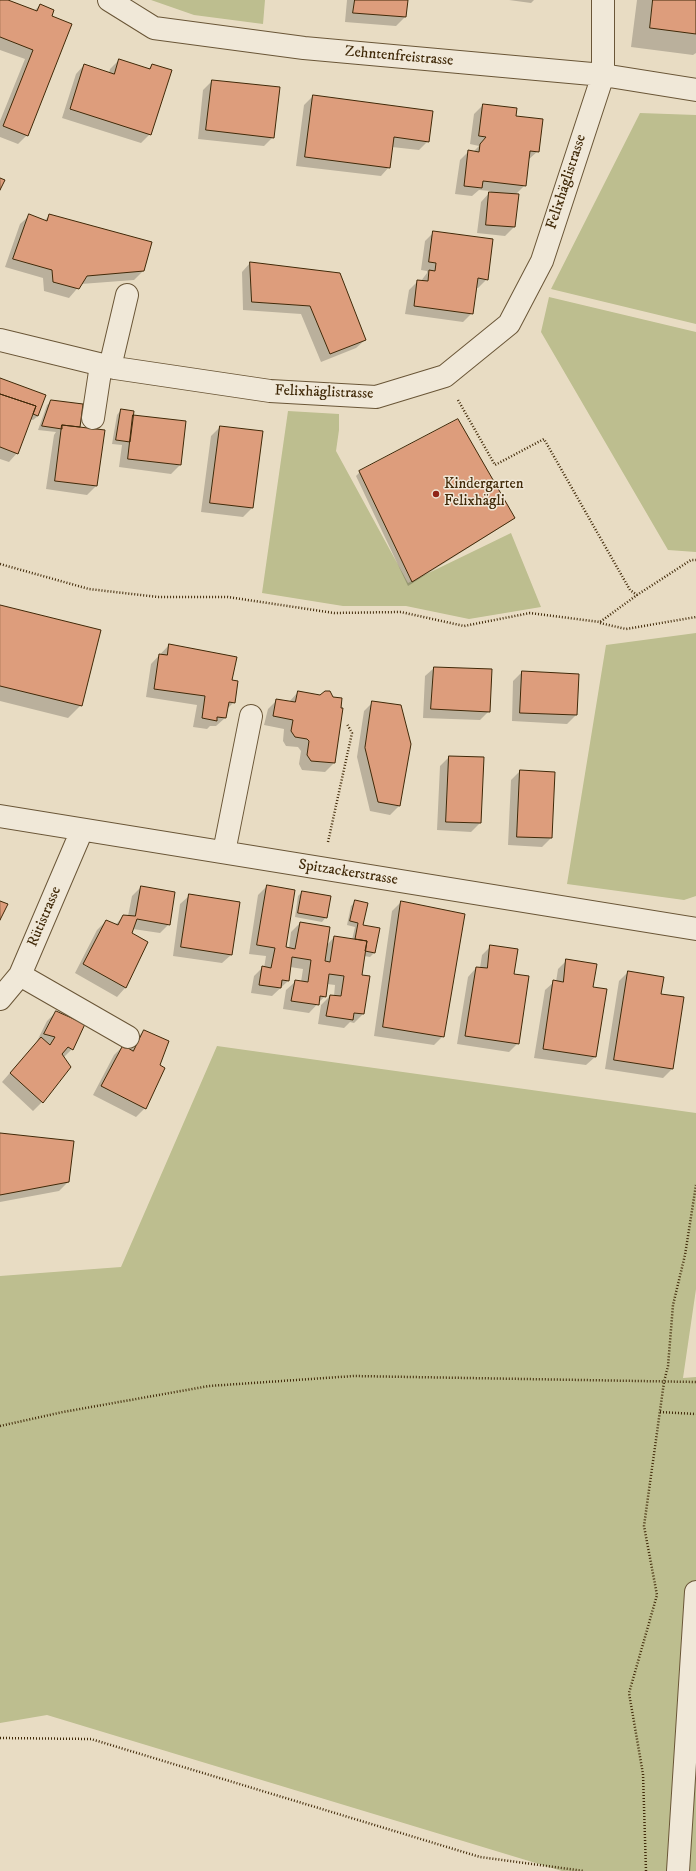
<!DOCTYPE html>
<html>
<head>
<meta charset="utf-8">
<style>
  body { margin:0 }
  canvas { display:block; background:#e8dcc3 }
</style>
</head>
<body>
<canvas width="696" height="1871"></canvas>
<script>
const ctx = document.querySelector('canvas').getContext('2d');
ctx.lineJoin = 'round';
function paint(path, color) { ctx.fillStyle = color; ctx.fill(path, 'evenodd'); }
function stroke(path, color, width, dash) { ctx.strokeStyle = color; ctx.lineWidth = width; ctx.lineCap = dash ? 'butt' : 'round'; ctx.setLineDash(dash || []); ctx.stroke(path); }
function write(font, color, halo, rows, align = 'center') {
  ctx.font = font + ' "IM FELL DW Pica",serif'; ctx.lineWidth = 3; ctx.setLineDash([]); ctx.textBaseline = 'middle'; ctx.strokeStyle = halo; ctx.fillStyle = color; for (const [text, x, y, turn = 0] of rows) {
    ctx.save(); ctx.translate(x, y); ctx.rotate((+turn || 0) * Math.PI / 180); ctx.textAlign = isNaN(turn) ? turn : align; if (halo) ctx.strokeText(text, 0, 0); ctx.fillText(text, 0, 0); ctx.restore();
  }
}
paint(new Path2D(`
  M 151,0 L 265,0 L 263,24 L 194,15 Z
  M 640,113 L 696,115 L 696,324 L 551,289 Z
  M 549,297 L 696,332 L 696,552 L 668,550 L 541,332 Z
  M 288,411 L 339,414 L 339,430 L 336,451 L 408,583 L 511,533 L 541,607 L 469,619 L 406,606 L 343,606 L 262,593 Z
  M 696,633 L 696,896 L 684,900 L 567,884 L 606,645 Z
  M 217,1046 L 696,1113 L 696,1289 L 683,1378 L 696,1377 L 696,1871 L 562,1871 L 47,1715 L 0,1723 L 0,1276 L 121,1267 Z`), '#bdbe8f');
paint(new Path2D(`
  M 0,0 L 5,0 L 34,11 L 40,5 L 27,135 L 18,144 L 0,137 L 0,121 L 25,59 L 0,50 Z
  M 347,0 L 407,0 L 405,17 L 396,26 L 345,22 Z
  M 509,0 L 534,0 L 531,3 Z
  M 637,0 L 696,0 L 696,53 L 693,55 L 631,47 Z
  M 119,60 L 148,70 L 152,65 L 150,134 L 141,143 L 62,118 L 76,74 L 84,65 L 109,73 L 110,69 Z
  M 212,81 L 273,137 L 264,146 L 198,139 L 203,90 Z
  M 313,96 L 428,141 L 419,150 L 392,147 L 389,167 L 381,176 L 296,166 L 304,105 Z
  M 483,105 L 515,117 L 538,151 L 528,160 L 525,185 L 515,195 L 514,227 L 505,236 L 477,233 L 481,202 L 491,191 L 479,190 L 472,196 L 455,194 L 460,160 L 469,151 L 473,152 L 479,146 L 470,144 L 474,114 Z
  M 50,215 L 143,271 L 134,280 L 81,284 L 69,298 L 44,291 L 43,278 L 5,267 L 20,224 L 29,216 L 44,221 Z
  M 434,232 L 487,279 L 478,288 L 475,288 L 472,313 L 463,322 L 405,314 L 409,290 L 418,281 L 421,281 L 427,273 L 427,271 L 421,270 L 425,241 Z
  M 250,263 L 365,340 L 356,348 L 321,362 L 301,314 L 243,310 L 242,272 Z
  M 0,379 L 38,416 L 33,420 L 30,419 L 17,453 L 9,462 L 0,459 Z
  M 52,401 L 79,426 L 77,428 L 104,431 L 96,486 L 87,495 L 46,489 L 54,435 L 56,432 L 38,430 L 47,405 Z
  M 121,410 L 133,416 L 180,465 L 171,474 L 119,467 L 122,445 L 112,444 L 117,415 Z
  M 220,427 L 262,432 L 252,508 L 243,517 L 201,512 L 211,436 Z
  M 360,472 L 514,518 L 509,522 L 408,586 L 356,476 Z
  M 0,606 L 81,705 L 68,718 L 0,701 Z
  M 169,645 L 231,681 L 234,702 L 226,710 L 225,718 L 216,726 L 210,726 L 207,729 L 193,727 L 197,705 L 146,697 L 151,664 Z
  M 434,668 L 489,711 L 480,720 L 423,718 L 425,676 Z
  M 522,672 L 576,715 L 567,724 L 512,721 L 513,681 Z
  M 298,692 L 334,763 L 325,772 L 302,770 L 299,764 L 301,751 L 298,747 L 286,746 L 283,741 L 284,729 L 264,725 L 268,709 L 277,700 L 289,702 Z
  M 373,702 L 399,806 L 390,815 L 370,811 L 357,757 L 364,711 Z
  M 449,757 L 480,823 L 471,832 L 437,830 L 440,766 Z
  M 520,771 L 551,838 L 542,847 L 508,845 L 511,780 Z
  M 267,886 L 285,948 L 289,948 L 291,932 L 300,923 L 327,945 L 334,937 L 352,940 L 355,927 L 347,925 L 351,906 L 356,901 L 362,925 L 379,929 L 374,953 L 370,957 L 364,956 L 360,976 L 368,977 L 363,1014 L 354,1023 L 350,1022 L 344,1028 L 318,1024 L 321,1005 L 330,996 L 334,996 L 335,985 L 327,984 L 325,996 L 309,1013 L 283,1009 L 286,990 L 295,982 L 301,982 L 303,969 L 290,967 L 288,981 L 272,996 L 251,993 L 254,976 L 263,967 L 264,968 L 266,956 L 249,954 L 258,895 Z
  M 141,887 L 169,924 L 160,933 L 133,929 L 131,934 L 147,943 L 125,988 L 117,997 L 75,973 L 97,930 L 106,921 L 115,925 L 124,916 L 128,916 L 132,896 Z
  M 302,892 L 326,917 L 322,922 L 295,917 L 298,896 Z
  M 189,896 L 231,955 L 222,963 L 173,956 L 180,904 Z
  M 401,902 L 443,1036 L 434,1045 L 374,1036 L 392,911 Z
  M 491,946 L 518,1043 L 509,1052 L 457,1044 L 468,977 L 476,968 L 480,968 L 482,955 Z
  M 567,960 L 592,988 L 595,1057 L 586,1065 L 534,1058 L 545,990 L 554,982 L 556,982 L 558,969 Z
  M 628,972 L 672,1069 L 663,1078 L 605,1069 L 619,981 Z
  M 56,1012 L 72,1049 L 63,1058 L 42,1102 L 33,1111 L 2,1082 L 36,1043 L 47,1021 Z
  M 144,1031 L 159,1065 L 164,1068 L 145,1108 L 136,1117 L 93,1095 L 114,1055 L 123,1046 L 130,1050 L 135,1040 Z
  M 0,1134 L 68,1182 L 59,1191 L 0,1202 Z`), '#0003');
const building = new Path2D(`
  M 0,0 L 8,0 L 37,11 L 40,4 L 54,10 L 52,16 L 72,24 L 28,136 L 3,126 L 33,50 L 0,37 Z
  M 355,0 L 408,0 L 406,17 L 353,13 Z
  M 653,0 L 696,0 L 696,34 L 650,28 Z
  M 119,59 L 150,69 L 152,64 L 172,70 L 151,135 L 70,109 L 84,64 L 114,74 Z
  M 212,80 L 280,87 L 274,138 L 206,130 Z
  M 313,95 L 433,111 L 429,142 L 394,137 L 390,168 L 305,157 Z
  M 483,104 L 517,108 L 516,116 L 543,119 L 539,152 L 530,151 L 526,186 L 483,181 L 482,188 L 464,186 L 468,150 L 479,152 L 480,144 L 486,137 L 479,136 Z
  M 0,178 L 5,180 L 0,190 Z
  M 489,192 L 519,194 L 515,227 L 486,225 Z
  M 29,214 L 47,221 L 49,214 L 152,242 L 144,271 L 87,276 L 79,289 L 53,282 L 52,270 L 13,259 Z
  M 433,231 L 493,239 L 488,280 L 478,278 L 473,314 L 414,306 L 417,280 L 428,281 L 429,270 L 435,271 L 436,263 L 429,262 Z
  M 250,262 L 340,273 L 366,340 L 330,354 L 310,306 L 252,302 Z
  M 0,378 L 46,395 L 38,416 L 33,414 L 36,406 L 0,394 Z
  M 0,394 L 36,406 L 18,454 L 0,447 Z
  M 51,400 L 83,404 L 80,427 L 62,425 L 62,429 L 42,426 Z
  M 121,409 L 134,411 L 130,442 L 116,440 Z
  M 133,415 L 186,421 L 181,465 L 128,459 Z
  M 458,419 L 515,518 L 412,582 L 359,471 Z
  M 62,425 L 105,430 L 97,486 L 55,481 Z
  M 220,426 L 263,431 L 253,508 L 210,503 Z
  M 0,605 L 101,630 L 82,706 L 0,686 Z
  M 169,644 L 237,657 L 232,680 L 238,681 L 235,703 L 229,702 L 226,718 L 217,717 L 217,721 L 202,718 L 205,696 L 154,689 L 159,654 L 167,655 Z
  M 434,667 L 492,669 L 490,712 L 431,709 Z
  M 522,671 L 579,674 L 577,715 L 520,713 Z
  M 298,691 L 320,695 L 325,691 L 330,691 L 333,697 L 342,698 L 341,708 L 343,708 L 335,763 L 311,761 L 307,755 L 309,741 L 307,739 L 295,737 L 291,731 L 293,720 L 273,716 L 276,699 L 295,702 Z
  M 372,701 L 401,705 L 411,744 L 400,806 L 378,802 L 365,748 Z
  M 449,756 L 484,757 L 481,823 L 446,822 Z
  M 520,770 L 555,772 L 552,838 L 517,837 Z
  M 267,885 L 295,890 L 286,947 L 295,949 L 300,922 L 330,927 L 325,961 L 330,962 L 334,936 L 367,941 L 362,975 L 370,976 L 364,1014 L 354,1013 L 353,1020 L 326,1016 L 330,995 L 341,996 L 344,976 L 329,974 L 326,997 L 320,996 L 319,1005 L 291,1001 L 295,980 L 308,982 L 311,960 L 292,957 L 289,981 L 282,980 L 281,988 L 259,985 L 262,966 L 271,968 L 275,948 L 257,945 Z
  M 141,886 L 175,892 L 170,925 L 137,919 L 132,933 L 148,942 L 126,988 L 83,964 L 106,920 L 118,925 L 123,915 L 135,916 Z
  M 302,891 L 331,896 L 327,918 L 298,913 Z
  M 189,894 L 240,902 L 232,955 L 181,947 Z
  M 355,900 L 368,903 L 363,925 L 380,928 L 375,953 L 365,951 L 367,941 L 355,939 L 358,923 L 350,921 Z
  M 0,901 L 8,904 L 0,920 Z
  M 401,901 L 465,914 L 444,1037 L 383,1027 Z
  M 490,945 L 518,949 L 514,974 L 529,976 L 519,1044 L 465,1036 L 476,967 L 487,968 Z
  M 566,959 L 597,964 L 593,987 L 607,989 L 596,1057 L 543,1049 L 553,980 L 563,982 Z
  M 628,971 L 664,977 L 661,994 L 684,997 L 673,1069 L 614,1060 Z
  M 56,1011 L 85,1024 L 73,1050 L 68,1047 L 62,1054 L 71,1067 L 43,1103 L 10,1073 L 41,1037 L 50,1045 L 55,1037 L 44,1034 Z
  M 144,1030 L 169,1041 L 160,1065 L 165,1068 L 146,1109 L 101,1086 L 123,1045 L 133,1051 Z
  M 0,1133 L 74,1141 L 69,1182 L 0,1195 Z`);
paint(building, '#dd9d7c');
stroke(building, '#402908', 1);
const minor = new Path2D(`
  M 109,0 L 154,28 L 304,48 L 603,75 L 696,90
  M 0,340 L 115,368 L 270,391 L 376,397 L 445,376 L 509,324 L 542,261 L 603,75 L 603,0
  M 110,367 L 127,295
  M 93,418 L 101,365
  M 0,816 L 696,929
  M 224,852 L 251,716
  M 20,975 L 128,1037
  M 0,999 L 20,975 L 82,830
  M 678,1871 L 696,1592`);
stroke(minor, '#6a5637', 24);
stroke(new Path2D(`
  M 458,400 L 495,465 L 544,439 L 630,590 L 637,595
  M 0,564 L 89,589 L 158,597 L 228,597 L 334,613 L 401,612 L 464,626 L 530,613 L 600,622 L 637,595 L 691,560 L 696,560
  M 600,623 L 626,629 L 696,617
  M 328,842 L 352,733 L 347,724
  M 660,1412 L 696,1414
  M 0,1426 L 63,1412 L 209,1386 L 354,1376 L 696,1382
  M 0,1738 L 91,1739 L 480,1857 L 584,1871
  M 646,1871 L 643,1774 L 629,1693 L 657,1595 L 644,1526 L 664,1382 L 668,1366 L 673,1305 L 685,1255 L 696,1185`), '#402908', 2.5, [1, 2]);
stroke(minor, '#f0e8d8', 22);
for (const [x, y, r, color] of [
  [436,494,4,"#8f2418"]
]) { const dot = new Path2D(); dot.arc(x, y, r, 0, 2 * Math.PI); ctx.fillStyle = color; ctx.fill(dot); stroke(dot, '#f0e8d8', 1.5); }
write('15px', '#402908', '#f0e8d8', [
  ["Zehntenfreistrasse",399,57,5],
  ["Felixhäglistrasse",567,182,-72],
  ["Felixhäglistrasse",324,393,2],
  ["Spitzackerstrasse",348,873,9],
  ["Rütistrasse",45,917,-67]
]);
write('15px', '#402908', '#f0e8d8', [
  ["Kindergarten",444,485],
  ["Felixhägli",444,502]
], 'left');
</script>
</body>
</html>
